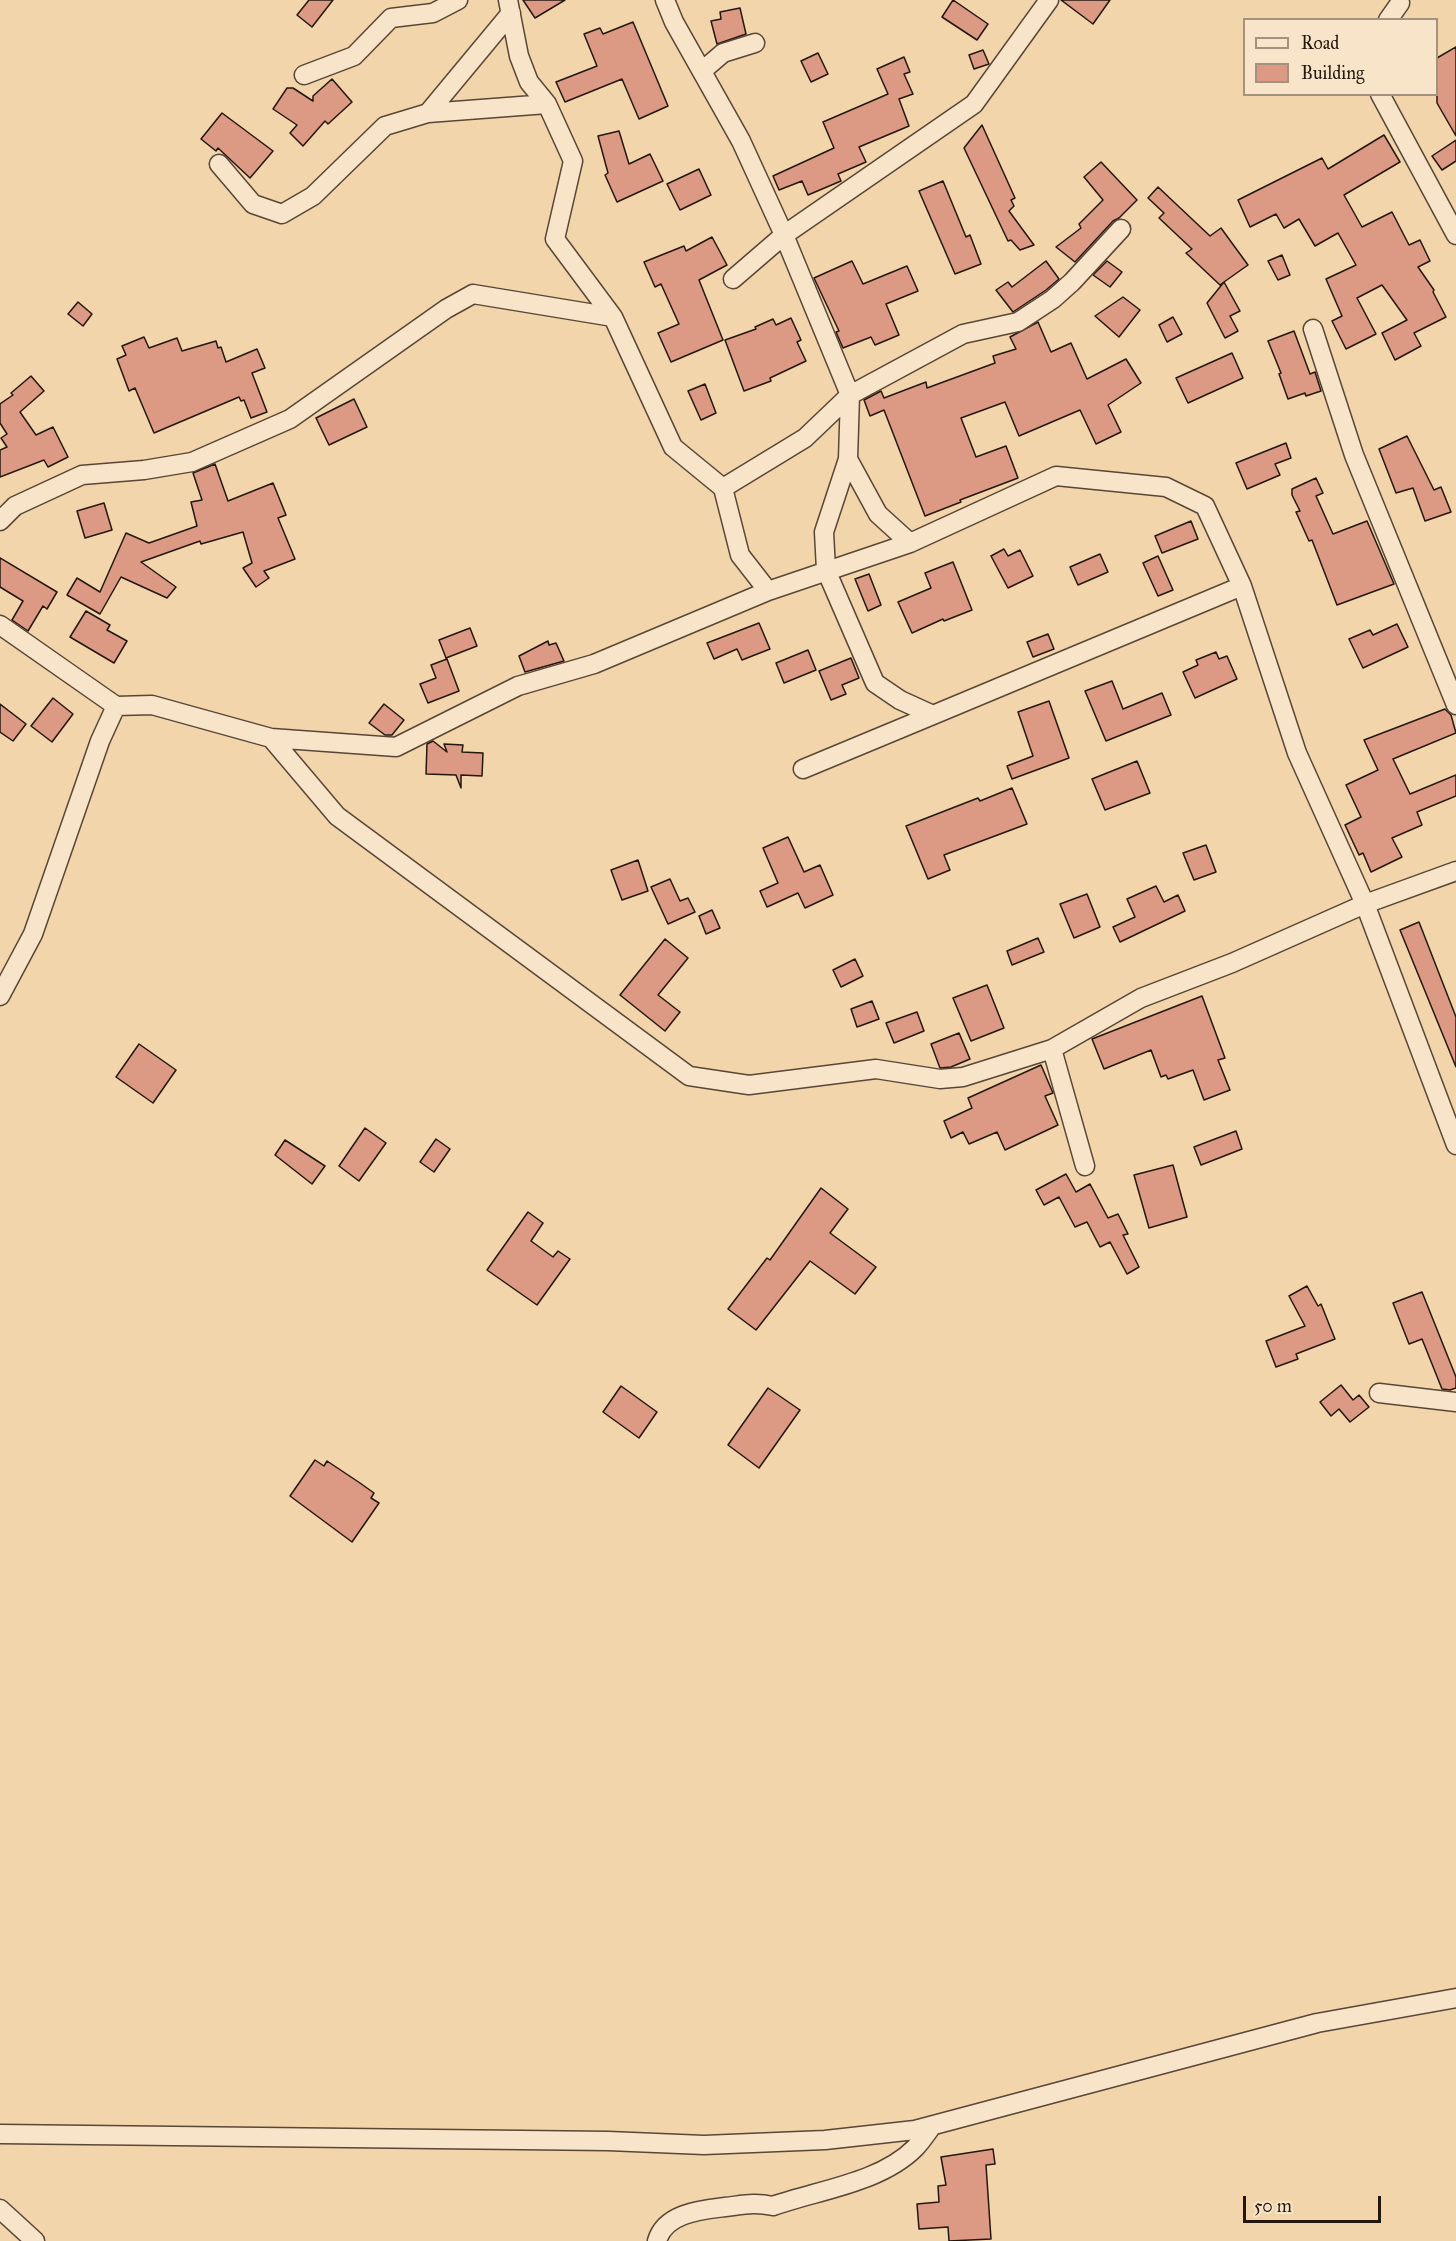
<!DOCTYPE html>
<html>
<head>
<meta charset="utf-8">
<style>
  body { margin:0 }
  #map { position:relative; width:1456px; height:2241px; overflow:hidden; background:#f3d5ac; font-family:"IM FELL Great Primer",serif }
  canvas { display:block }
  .legend { position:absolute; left:1243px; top:18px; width:195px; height:78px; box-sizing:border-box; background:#f7e4c9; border:2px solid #a3927e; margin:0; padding:8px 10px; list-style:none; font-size:18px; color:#24170e }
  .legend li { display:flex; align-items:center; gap:12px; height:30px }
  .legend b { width:30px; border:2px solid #a3927e }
  .scale { position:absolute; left:1243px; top:2196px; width:138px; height:27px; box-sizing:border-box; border:3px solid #24170e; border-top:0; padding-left:8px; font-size:18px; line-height:21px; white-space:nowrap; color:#24170e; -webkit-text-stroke:4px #f7e4c9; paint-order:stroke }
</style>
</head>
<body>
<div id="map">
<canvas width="1456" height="2241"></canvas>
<ul class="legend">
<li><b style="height:8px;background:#f7e4c9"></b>Road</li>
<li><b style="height:16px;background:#dc9984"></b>Building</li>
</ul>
<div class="scale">50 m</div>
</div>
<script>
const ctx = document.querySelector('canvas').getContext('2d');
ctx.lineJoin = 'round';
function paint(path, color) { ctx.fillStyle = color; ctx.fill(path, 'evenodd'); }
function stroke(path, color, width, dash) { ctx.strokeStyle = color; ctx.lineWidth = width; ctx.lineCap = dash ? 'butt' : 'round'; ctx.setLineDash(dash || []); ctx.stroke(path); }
const building = new Path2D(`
  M 309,0 L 333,0 L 312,27 L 297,15 Z
  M 523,0 L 565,0 L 535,18 Z
  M 953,0 L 988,24 L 977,40 L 942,17 Z
  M 1061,0 L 1110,0 L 1093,24 Z
  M 740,8 L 746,34 L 717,44 L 711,21 L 721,19 L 720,12 Z
  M 633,22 L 668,106 L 639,119 L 622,79 L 565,102 L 556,82 L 597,66 L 584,34 L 600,28 L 603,34 Z
  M 1456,47 L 1456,136 L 1437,103 L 1437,58 Z
  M 983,50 L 989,64 L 974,69 L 969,55 Z
  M 818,53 L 828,74 L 811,82 L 801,61 Z
  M 904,57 L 910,72 L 904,74 L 913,94 L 899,99 L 909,126 L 859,147 L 866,162 L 838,174 L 841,181 L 808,195 L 802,181 L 779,190 L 773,176 L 834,148 L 823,122 L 888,94 L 877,69 Z
  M 332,79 L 352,102 L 328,124 L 325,121 L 303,146 L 290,133 L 297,125 L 273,109 L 287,88 L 293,88 L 313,101 L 313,96 Z
  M 222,113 L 273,151 L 250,178 L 218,148 L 216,151 L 201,139 Z
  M 982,125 L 1015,198 L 1011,200 L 1014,206 L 1009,211 L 1034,245 L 1020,250 L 1011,240 L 1008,241 L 964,148 Z
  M 619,131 L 629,164 L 650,154 L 663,181 L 617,202 L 605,175 L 608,173 L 598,136 Z
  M 1384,135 L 1400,162 L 1344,195 L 1362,227 L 1392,212 L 1409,245 L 1420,240 L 1430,261 L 1418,267 L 1434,290 L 1433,292 L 1446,317 L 1414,333 L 1421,346 L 1395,360 L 1382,333 L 1407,320 L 1382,285 L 1357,298 L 1376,334 L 1346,349 L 1332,321 L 1342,316 L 1326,279 L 1356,265 L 1338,233 L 1315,246 L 1299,219 L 1284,228 L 1276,214 L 1250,227 L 1238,200 L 1322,158 L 1328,169 Z
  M 1456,140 L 1456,161 L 1442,170 L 1432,156 Z
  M 1101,162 L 1137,200 L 1119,218 L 1113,221 L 1075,262 L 1056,247 L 1081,228 L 1079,224 L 1103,200 L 1084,177 Z
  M 699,169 L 711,195 L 680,210 L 667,184 Z
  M 943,181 L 966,237 L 970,235 L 981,264 L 955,274 L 919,191 Z
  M 1158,187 L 1210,236 L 1221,228 L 1248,265 L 1224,282 L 1240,311 L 1230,316 L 1238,331 L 1225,338 L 1207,303 L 1224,282 L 1220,285 L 1186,253 L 1192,249 L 1159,218 L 1164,213 L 1148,198 Z
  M 712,237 L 727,265 L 699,280 L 723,340 L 671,362 L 658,333 L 679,324 L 661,284 L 655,287 L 644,262 L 684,246 L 686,251 Z
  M 1282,255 L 1290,275 L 1278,280 L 1268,261 Z
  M 852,261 L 863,284 L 907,266 L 918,291 L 886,304 L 899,335 L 875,345 L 871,337 L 843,348 L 836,332 L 839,331 L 814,278 Z
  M 1046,261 L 1059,279 L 1046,290 L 1013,312 L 996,290 L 1008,282 L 1012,287 Z
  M 1107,261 L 1122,272 L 1110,287 L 1093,275 Z
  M 1123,297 L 1140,310 L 1119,337 L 1095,316 Z
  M 78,302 L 92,314 L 83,326 L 68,314 Z
  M 1173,317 L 1182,334 L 1167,342 L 1159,325 Z
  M 791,318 L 801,340 L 797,342 L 806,361 L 770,378 L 771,381 L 744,391 L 725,340 L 756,329 L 755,327 L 773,319 L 776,325 Z
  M 1038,322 L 1051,352 L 1071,343 L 1087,379 L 1126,359 L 1141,383 L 1108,405 L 1121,432 L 1096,444 L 1080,410 L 1019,436 L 1005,402 L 961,418 L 976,457 L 1006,446 L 1018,478 L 960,500 L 961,502 L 925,516 L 884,410 L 870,416 L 864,400 L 881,391 L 884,398 L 926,382 L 927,388 L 995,363 L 993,356 L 1016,349 L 1010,337 Z
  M 1294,331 L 1310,374 L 1315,372 L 1321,391 L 1306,396 L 1305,393 L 1288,399 L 1279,374 L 1281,373 L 1268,341 Z
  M 144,337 L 149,348 L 177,338 L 182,351 L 216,341 L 218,348 L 221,347 L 226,362 L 257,349 L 265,368 L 252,373 L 267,412 L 251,418 L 244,400 L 241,401 L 239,397 L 154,433 L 135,388 L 129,391 L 117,359 L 126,355 L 122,346 Z
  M 1232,353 L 1243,378 L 1188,403 L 1176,378 Z
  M 31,376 L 44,391 L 20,412 L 36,435 L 53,427 L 68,457 L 48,467 L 44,460 L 0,477 L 0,450 L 7,447 L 1,438 L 7,434 L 0,423 L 0,404 L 13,395 L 11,393 Z
  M 705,384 L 716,413 L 701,420 L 688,391 Z
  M 354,399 L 367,427 L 329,445 L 316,418 Z
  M 1407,436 L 1434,490 L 1441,487 L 1451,512 L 1425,521 L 1413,488 L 1396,493 L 1379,449 Z
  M 1286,443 L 1291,458 L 1275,464 L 1280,475 L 1247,489 L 1236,463 Z
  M 215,464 L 228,501 L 273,483 L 286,515 L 278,518 L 295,559 L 264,571 L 269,578 L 256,587 L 243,568 L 252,563 L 243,532 L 201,544 L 200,541 L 141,562 L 176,587 L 167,598 L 121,577 L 100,614 L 67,595 L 77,578 L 100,592 L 126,533 L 149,543 L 197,526 L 191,502 L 202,500 L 193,473 Z
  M 1316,478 L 1323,493 L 1316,496 L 1333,534 L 1367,521 L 1394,584 L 1337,605 L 1312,540 L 1309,541 L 1296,512 L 1300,511 L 1292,495 L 1292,489 Z
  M 104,503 L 112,530 L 85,538 L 77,511 Z
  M 1191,521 L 1198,539 L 1162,553 L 1155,536 Z
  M 1004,549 L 1008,556 L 1020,550 L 1033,576 L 1008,588 L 991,556 Z
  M 1100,554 L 1108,572 L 1078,585 L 1070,567 Z
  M 1158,556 L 1173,590 L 1158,596 L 1143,563 Z
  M 0,558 L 57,592 L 47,609 L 43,606 L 28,631 L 12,620 L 23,601 L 0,587 Z
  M 953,562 L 972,610 L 944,621 L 943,619 L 912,633 L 898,602 L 931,588 L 925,573 Z
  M 869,574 L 881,605 L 868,611 L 855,579 Z
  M 86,611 L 110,625 L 107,630 L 127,641 L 114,663 L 70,637 Z
  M 759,623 L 770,649 L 742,660 L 737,649 L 714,659 L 707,643 Z
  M 1397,624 L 1408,647 L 1363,668 L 1349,639 L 1370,630 L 1373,635 Z
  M 470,628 L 477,646 L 446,658 L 439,640 Z
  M 1048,634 L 1054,649 L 1033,657 L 1027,642 Z
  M 548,641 L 549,645 L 556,643 L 564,661 L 525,672 L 519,656 Z
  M 808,650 L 816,670 L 784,683 L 776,663 Z
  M 1216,652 L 1219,659 L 1227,656 L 1237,679 L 1195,698 L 1183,672 L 1198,665 L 1196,660 Z
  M 851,658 L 859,678 L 842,685 L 846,694 L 831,700 L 819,671 Z
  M 447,659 L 459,691 L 428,703 L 420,684 L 436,678 L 431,665 Z
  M 1112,681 L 1123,709 L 1162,693 L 1171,715 L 1106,741 L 1085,691 Z
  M 53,698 L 73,714 L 52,742 L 31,726 Z
  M 1049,701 L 1069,758 L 1012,779 L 1007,766 L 1033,756 L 1018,712 Z
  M 0,704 L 26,724 L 13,741 L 0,732 Z
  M 384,704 L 404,720 L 392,735 L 385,735 L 369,723 Z
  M 1445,709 L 1451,715 L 1456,733 L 1393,759 L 1410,794 L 1456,775 L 1456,796 L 1417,812 L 1422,825 L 1392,838 L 1402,857 L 1371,872 L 1363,853 L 1359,855 L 1345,825 L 1361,817 L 1346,785 L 1378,770 L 1364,740 Z
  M 433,741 L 447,752 L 444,744 L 463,745 L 462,752 L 483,753 L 482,776 L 461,775 L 461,788 L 456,775 L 426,774 L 427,744 Z
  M 1137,761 L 1150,793 L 1105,810 L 1092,779 Z
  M 1012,788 L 1027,824 L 944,855 L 950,870 L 928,879 L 906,826 L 978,798 L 980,801 Z
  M 788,837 L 804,872 L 820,865 L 833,895 L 805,908 L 798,893 L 767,907 L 760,891 L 778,883 L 763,848 Z
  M 1206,845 L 1216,872 L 1194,880 L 1183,853 Z
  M 638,860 L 648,891 L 622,900 L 611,870 Z
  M 670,879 L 680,901 L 688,898 L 695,912 L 668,924 L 651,887 Z
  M 1156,886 L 1164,902 L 1178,895 L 1185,911 L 1120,942 L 1113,927 L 1135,917 L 1127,899 Z
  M 1087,894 L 1100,927 L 1074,938 L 1060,904 Z
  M 712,910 L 720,928 L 706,934 L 699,916 Z
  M 1419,922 L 1456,1017 L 1456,1067 L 1400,930 Z
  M 1038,938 L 1044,952 L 1012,965 L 1007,951 Z
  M 665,939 L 688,958 L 658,995 L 680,1012 L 665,1031 L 620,995 Z
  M 855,959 L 863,976 L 841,987 L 833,970 Z
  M 987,985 L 1004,1028 L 971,1041 L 953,998 Z
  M 1202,996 L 1225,1058 L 1218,1060 L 1230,1090 L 1204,1100 L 1193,1070 L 1168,1079 L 1166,1075 L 1161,1077 L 1151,1050 L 1104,1069 L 1092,1039 Z
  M 872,1001 L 879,1019 L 857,1027 L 851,1009 Z
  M 917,1012 L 924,1031 L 894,1043 L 886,1023 Z
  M 959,1033 L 970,1059 L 951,1067 L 940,1068 L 931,1044 Z
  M 139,1044 L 176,1070 L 153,1103 L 116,1077 Z
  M 1041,1065 L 1053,1093 L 1045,1096 L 1058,1125 L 1005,1150 L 997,1132 L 969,1144 L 963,1132 L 951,1138 L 944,1121 L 972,1108 L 968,1098 Z
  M 365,1128 L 386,1143 L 359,1181 L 339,1166 Z
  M 1236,1131 L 1242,1149 L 1201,1165 L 1194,1147 Z
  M 436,1139 L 450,1149 L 434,1172 L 420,1162 Z
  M 285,1140 L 325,1166 L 312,1184 L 275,1155 Z
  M 1173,1165 L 1187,1217 L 1149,1228 L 1134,1175 Z
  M 1066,1174 L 1076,1192 L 1090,1184 L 1108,1218 L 1118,1214 L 1128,1234 L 1123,1235 L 1139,1267 L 1127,1274 L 1110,1242 L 1100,1247 L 1087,1222 L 1075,1227 L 1059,1197 L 1044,1205 L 1036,1190 Z
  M 821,1188 L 848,1209 L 830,1233 L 876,1267 L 855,1294 L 810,1261 L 756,1330 L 728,1309 L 767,1258 L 770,1260 Z
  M 528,1212 L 543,1223 L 531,1241 L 553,1257 L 558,1251 L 570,1259 L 537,1305 L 487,1270 Z
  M 1307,1286 L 1318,1306 L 1321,1304 L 1335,1339 L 1296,1354 L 1298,1359 L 1276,1367 L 1266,1341 L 1305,1326 L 1289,1296 Z
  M 1422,1292 L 1456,1377 L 1456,1388 L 1450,1390 L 1442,1389 L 1422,1339 L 1409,1344 L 1393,1303 Z
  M 1341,1385 L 1353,1400 L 1359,1395 L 1369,1407 L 1350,1422 L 1339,1409 L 1331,1416 L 1320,1402 Z
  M 621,1386 L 657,1412 L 639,1438 L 603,1412 Z
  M 768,1388 L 800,1410 L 759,1468 L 728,1445 Z
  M 315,1460 L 324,1466 L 327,1461 L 360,1483 L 374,1493 L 371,1498 L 379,1503 L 352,1542 L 290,1496 Z
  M 993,2149 L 995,2164 L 986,2165 L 991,2239 L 949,2241 L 948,2227 L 919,2229 L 917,2204 L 939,2202 L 938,2186 L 946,2185 L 941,2157 Z`);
paint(building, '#dc9984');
stroke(building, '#24170e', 1.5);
const minor = new Path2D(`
  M 508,0 L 519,56 L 529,82 L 547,104 L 573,161 L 555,239 L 613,317 L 673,447 L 723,488 L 740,555 L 768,591
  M 665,0 L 674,22 L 741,141 L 784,235 L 850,395 L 848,459 L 878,514 L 910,543
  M 1388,20 L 1400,3
  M 702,71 L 723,53 L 755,43
  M 304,75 L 354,56 L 391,18 L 433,13 L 458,0
  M 1380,94 L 1456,235
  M 428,113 L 511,13
  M 219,164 L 253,204 L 282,214 L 313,196 L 385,126 L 428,113 L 547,104
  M 733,279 L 784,235 L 974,104 L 1049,0
  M 1313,329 L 1354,455 L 1456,705
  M 848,459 L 824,532 L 826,570 L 875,683 L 900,700 L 933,715 L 1242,586
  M 723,488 L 805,438 L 850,395 L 963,334 L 1018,322 L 1053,299 L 1072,282 L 1121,229
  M 0,521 L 15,506 L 82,475 L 144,470 L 192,462 L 290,419 L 446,309 L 473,294 L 613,317
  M 0,625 L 116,706
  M 271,738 L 337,816 L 689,1076 L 749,1085 L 876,1069 L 940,1079 L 963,1077 L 1052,1049 L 1141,998 L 1232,963 L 1365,904 L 1456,871
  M 803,769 L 933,715
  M 0,996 L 33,934 L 100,741 L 116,706 L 152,705 L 271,738 L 396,747 L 518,686 L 594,664 L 768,591 L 910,543 L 1056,476 L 1166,487 L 1205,506 L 1242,586 L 1297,753 L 1365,904 L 1456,1145
  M 1052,1049 L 1085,1166
  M 1379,1393 L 1456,1402
  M 0,2134 L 608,2141 L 704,2145 L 825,2140 L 915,2130 L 1317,2023 L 1456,1998
  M 0,2209 L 35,2241
  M 657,2241 C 665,2213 701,2210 725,2207 C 743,2205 754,2202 773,2206 C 818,2190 880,2183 915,2148 C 921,2142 927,2133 932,2126`);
stroke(minor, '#584636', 21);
stroke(minor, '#f7e4c9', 18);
</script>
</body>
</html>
